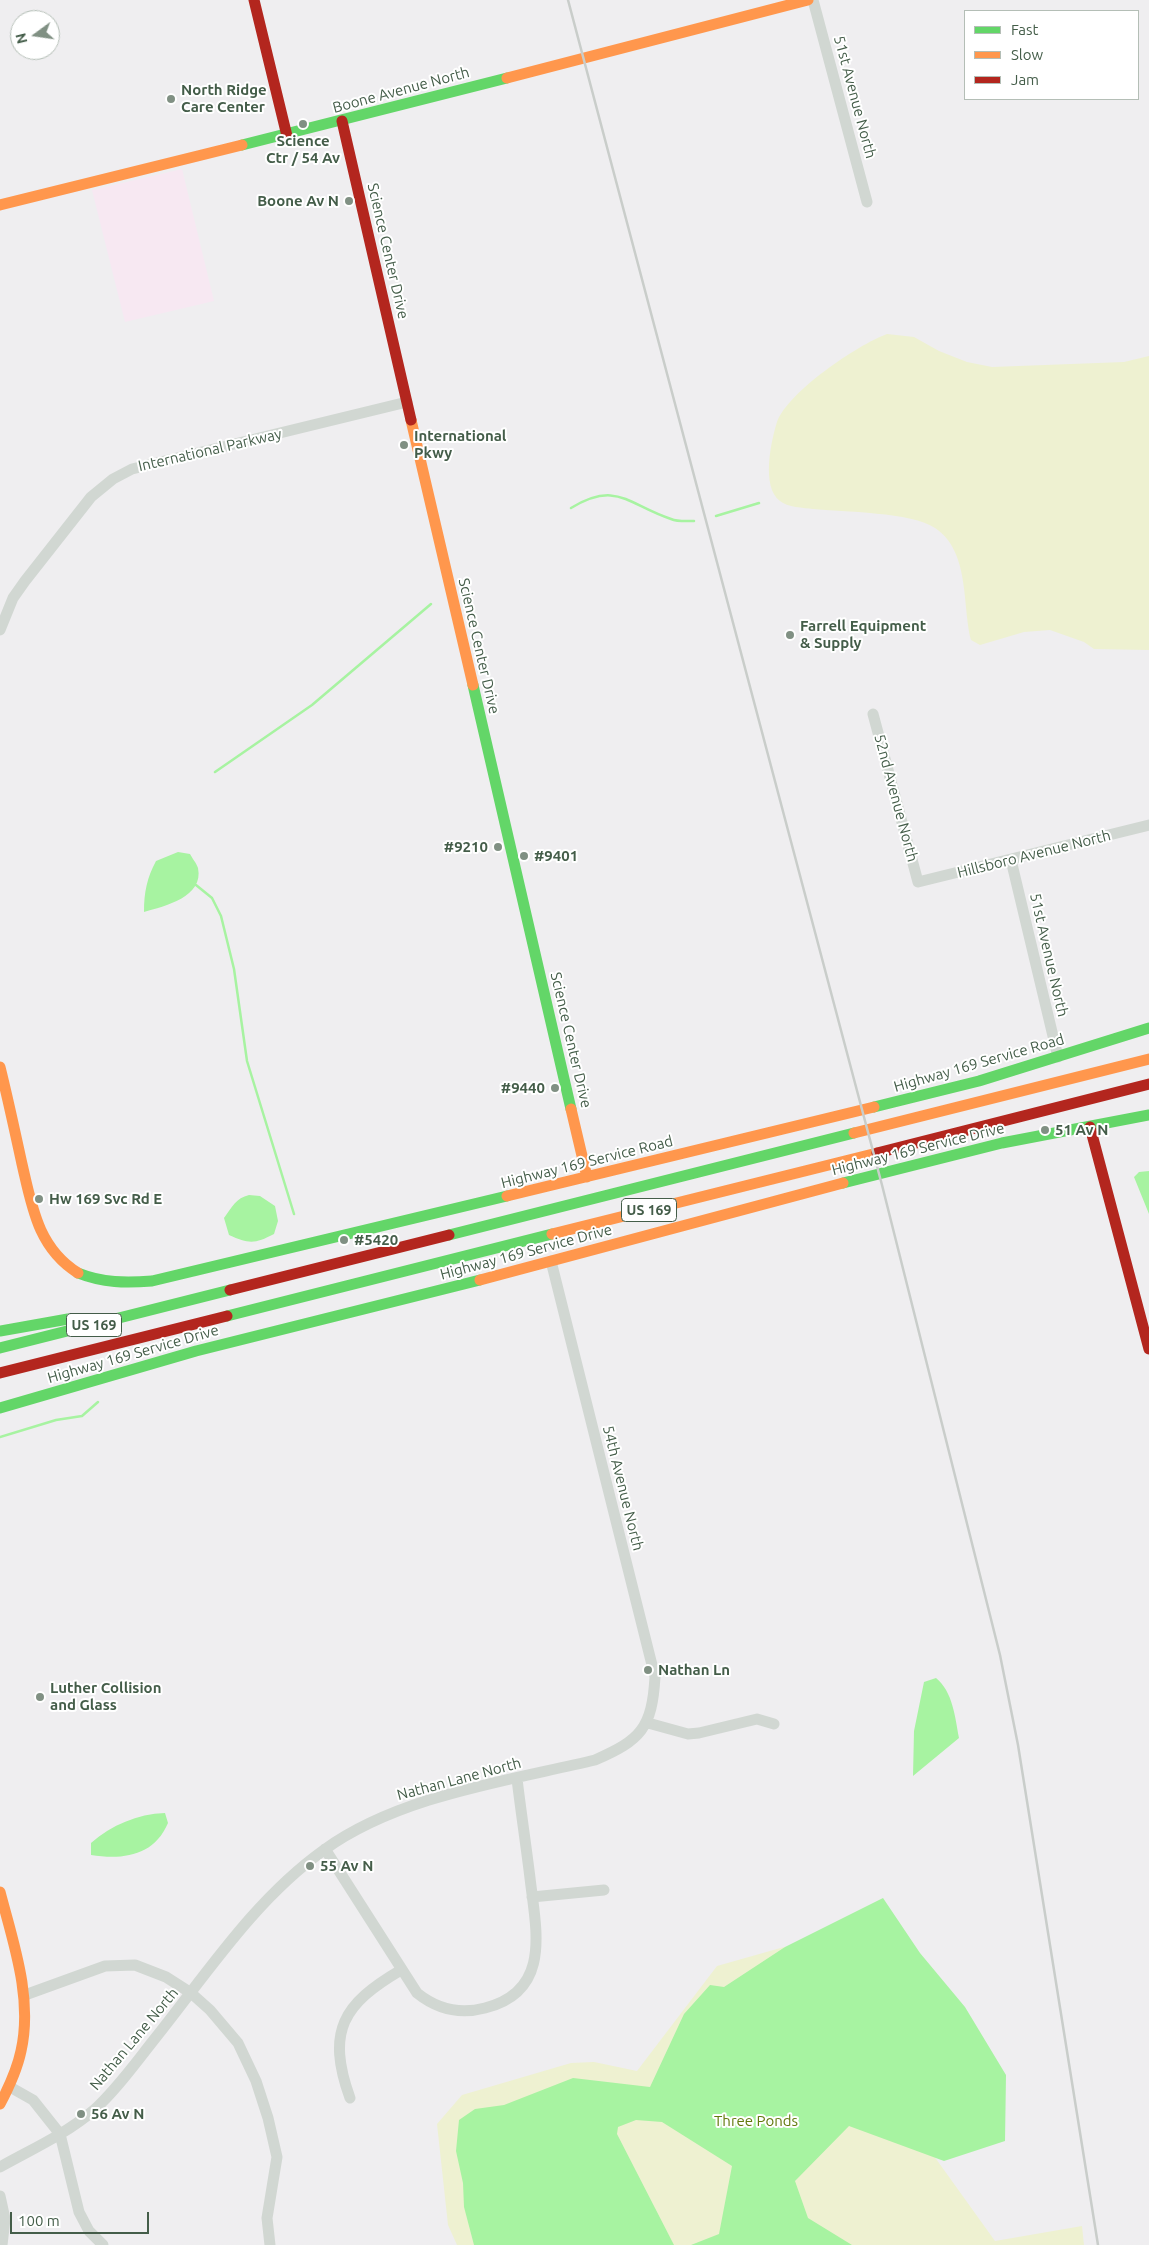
<!DOCTYPE html>
<style>
body{margin:0}
#map{position:relative;width:1149px;height:2245px;overflow:hidden;background:#efeef0;font-family:Ubuntu,sans-serif}
canvas{display:block}
.legend{position:absolute;left:964px;top:10px;width:175px;height:90px;box-sizing:border-box;background:#fff;border:1px solid #b4beb6;margin:0;padding:6px 9px;list-style:none;font-size:15px;color:#445d49}
.legend li{display:flex;align-items:center;gap:10px;height:25px}
.legend b{width:25px;border:1px solid #b4beb6}
.north{position:absolute;left:10px;top:10px;width:50px;height:50px;box-sizing:border-box;background:#fff;border:1px solid #b4beb6;border-radius:50%;rotate:256deg;font-size:14px;font-weight:700;line-height:20px;text-align:center;color:#445d49}
.north::after{content:'';display:block;margin:auto;width:18px;height:22px;background:#809083;clip-path:polygon(50% 0,100% 100%,50% 72%,0 100%)}
.scale{position:absolute;left:10px;top:2212px;width:139px;height:22px;box-sizing:border-box;border:2px solid #445d49;border-top:0;padding-left:6px;font-size:15px;line-height:18px;white-space:nowrap;color:#445d49;-webkit-text-stroke:4px #fff;paint-order:stroke}
</style>
<div id="map">
<canvas width="1149" height="2245"></canvas>
<ul class="legend">
<li><b style="height:6px;background:#63d668"></b>Fast</li>
<li><b style="height:6px;background:#ff974d"></b>Slow</li>
<li><b style="height:6px;background:#b3261e"></b>Jam</li>
</ul>
<div class="north">N</div>
<div class="scale">100 m</div>
</div>
<script>
const g = document.querySelector('canvas').getContext('2d');
g.lineJoin = 'round';
function fillPath(path, color) { g.fillStyle = color; g.fill(path, 'evenodd'); }
function strokePath(path, color, width, dash) { g.strokeStyle = color; g.lineWidth = width; g.lineCap = dash ? 'butt' : 'round'; g.setLineDash(dash || []); g.stroke(path); }
function drawText(font, color, halo, rows, align = 'center') {
  g.font = font + ' Ubuntu,sans-serif'; g.lineWidth = 4; g.setLineDash([]); g.textBaseline = 'middle'; g.strokeStyle = halo; g.fillStyle = color; for (const [text, x, y, turn = 0] of rows) {
    g.save(); g.translate(x, y); g.rotate((+turn || 0) * Math.PI / 180); g.textAlign = isNaN(turn) ? turn : align; if (halo) g.strokeText(text, 0, 0); g.fillText(text, 0, 0); g.restore();
  }
}
const commercial = new Path2D(`
 M182 169 214 301 125 322 92 190Z`);
const green = new Path2D(`
 M887 334 914 337 939 351 967 362 992 367 1124 362 1149 356V650L1094 649 1084 642 1050 630 1024 632 980 645 971 640C962 604 970 551 935 528 912 512 843 512 813 509 804 508 787 507 780 501 761 487 771 441 777 422 788 392 857 345 887 334Z
 M784 1947 995 2241 1082 2226 1084 2245H457L448 2225 437 2124 462 2095 571 2063 594 2062 637 2071 717 1966Z`);
const water = new Path2D(`
 M178 852 190 854C192 858 197 864 198 868 204 897 165 906 144 912 144 892 147 878 156 861Z
 M1149 1171V1214L1134 1177 1139 1172Z
 M249 1195 260 1196 275 1206 278 1221 274 1234C255 1244 249 1244 229 1235L224 1218C232 1207 236 1198 249 1195Z
 M936 1678C953 1692 955 1717 959 1738L913 1776 914 1731 924 1682Z
 M165 1813 168 1823C154 1856 123 1860 91 1855V1843C112 1825 137 1814 165 1813Z
 M883 1898 920 1953 965 2007 1006 2075 1005 2141 944 2161 849 2126 795 2181 808 2218 852 2245H691L719 2234 732 2166 662 2122 636 2120 618 2127 617 2134 674 2245H474L464 2207 463 2183 456 2151 459 2120 475 2109 504 2105 573 2078 650 2087 684 2014 710 1985 724 1987 785 1947Z`);
const stream = new Path2D(`
 M571 508C617 480 628 505 671 519 678 522 687 521 694 521
 M716 516 759 503
 M215 772 312 705 431 604
 M196 885 212 898 221 916 234 969 247 1061 294 1214
 M0 1437 56 1420 82 1416 98 1402`);
const street = new Path2D(`
 M813 0 867 202
 M0 630 13 598 25 581 91 497 113 479 132 469 407 402
 M873 714 918 882 1149 825
 M1011 860 1058 1057
 M648 1723 688 1734 699 1733 757 1719 774 1724
 M325 1849 417 1993C437 2009 459 2015 485 2008 552 1991 536 1930 530 1878 526 1845 521 1812 517 1779
 M532 1897 604 1890
 M25 1995 105 1966 135 1965 166 1977 191 1993 210 2010 238 2043 256 2081 268 2118 277 2157 267 2218 270 2245
 M10 2087 33 2100 60 2134 79 2212 89 2231 103 2245
 M350 2098C326 2031 343 2004 401 1970
 M0 2167C32 2149 66 2134 94 2110 116 2090 134 2065 153 2041 206 1975 254 1900 324 1850 398 1796 507 1781 595 1760 641 1740 652 1728 655 1677L551 1261
 M0 2196 5 2219 2 2245`);
const fast = new Path2D(`
 M242 145 507 78
 M473 685 571 1109
 M874 1107 979 1081 1149 1028
 M843 1183 1002 1143 1149 1115
 M449 1235 854 1133
 M78 1273C103 1283 126 1283 152 1281L507 1196
 M227 1316 552 1234
 M0 1331 68 1319
 M0 1348 230 1290
 M0 1408 196 1351 480 1280`);
const slow = new Path2D(`
 M507 78 808 0
 M0 205 242 145
 M411 420 473 685
 M0 1067C8 1099 15 1132 22 1164 32 1207 38 1248 78 1273
 M571 1109 587 1177
 M854 1133 1149 1059
 M507 1196 874 1107
 M552 1234 877 1153
 M480 1280 843 1183
 M0 1892C13 1942 33 1998 21 2051 17 2070 9 2087 0 2104`);
const jam = new Path2D(`
 M254 0 287 136
 M342 121 411 420
 M1090 1127 1149 1349
 M877 1153 1149 1084
 M230 1290 449 1235
 M0 1373 227 1316`);
const rail = new Path2D(`
 M568 0 882 1185 1000 1655 1018 1745 1098 2245`);
const markers = [
 [171,99,5,"#809083"],
 [303,124,5,"#809083"],
 [349,201,5,"#809083"],
 [404,445,5,"#809083"],
 [790,635,5,"#809083"],
 [498,847,5,"#809083"],
 [524,856,5,"#809083"],
 [555,1088,5,"#809083"],
 [1045,1130,5,"#809083"],
 [39,1199,5,"#809083"],
 [344,1240,5,"#809083"],
 [648,1670,5,"#809083"],
 [40,1697,5,"#809083"],
 [310,1866,5,"#809083"],
 [81,2114,5,"#809083"]
];
const shields = [
 [649,1210,55],
 [94,1325,55]
];
const shieldNames = [
 ["US 169",649,1210],
 ["US 169",94,1325]
];
const poiNames = [
 ["North Ridge",181,90],
 ["Care Center",181,107],
 ["Science",303,141,"center"],
 ["Ctr / 54 Av",303,158,"center"],
 ["Boone Av N",339,201,"right"],
 ["International",414,436],
 ["Pkwy",414,453],
 ["Farrell Equipment",800,626],
 ["& Supply",800,643],
 ["#9210",488,847,"right"],
 ["#9401",534,856],
 ["#9440",545,1088,"right"],
 ["51 Av N",1055,1130],
 ["Hw 169 Svc Rd E",49,1199],
 ["#5420",354,1240],
 ["Nathan Ln",658,1670],
 ["Luther Collision",50,1688],
 ["and Glass",50,1705],
 ["55 Av N",320,1866],
 ["56 Av N",91,2114]
];
const streetNames = [
 ["Boone Avenue North",401,90,-15],
 ["51st Avenue North",855,97,75],
 ["Science Center Drive",388,251,77],
 ["International Parkway",210,450,-13],
 ["Science Center Drive",479,646,77],
 ["52nd Avenue North",896,798,75],
 ["Hillsboro Avenue North",1034,854,-14],
 ["51st Avenue North",1049,955,77],
 ["Science Center Drive",571,1040,77],
 ["Highway 169 Service Road",979,1063,-16],
 ["Highway 169 Service Drive",918,1149,-14],
 ["Highway 169 Service Road",587,1162,-14],
 ["Highway 169 Service Drive",526,1252,-15],
 ["Highway 169 Service Drive",133,1354,-16],
 ["54th Avenue North",623,1488,76],
 ["Nathan Lane North",459,1779,-15],
 ["Nathan Lane North",134,2039,-50]
];
const parkNames = [
 ["Three Ponds",756,2121]
];
fillPath(commercial, '#f7e8f2');
fillPath(green, '#eef1d1');
fillPath(water, '#a7f3a1');
strokePath(stream, '#a7f3a1', 2.5);
strokePath(street, '#d1d7d2', 11);
strokePath(fast, '#63d668', 11);
strokePath(slow, '#ff974d', 11);
strokePath(jam, '#b3261e', 11);
strokePath(rail, '#c9cdca', 2.5);
for (const [x, y, r, color] of markers) { const dot = new Path2D(); dot.arc(x, y, r, 0, 2 * Math.PI); g.fillStyle = color; g.fill(dot); strokePath(dot, '#fff', 2); }
for (const [x, y, w] of shields) { const box = new Path2D(); box.roundRect(x - w / 2, y - 11.5, w, 23, 4); g.fillStyle = '#fff'; g.fill(box); strokePath(box, '#445d49', 1); }
drawText('bold 14px', '#445d49', null, shieldNames);
drawText('bold 15px', '#445d49', '#fff', poiNames, 'left');
drawText('15px', '#445d49', '#fff', streetNames);
drawText('15px', '#637a0d', '#fff', parkNames);
</script>
